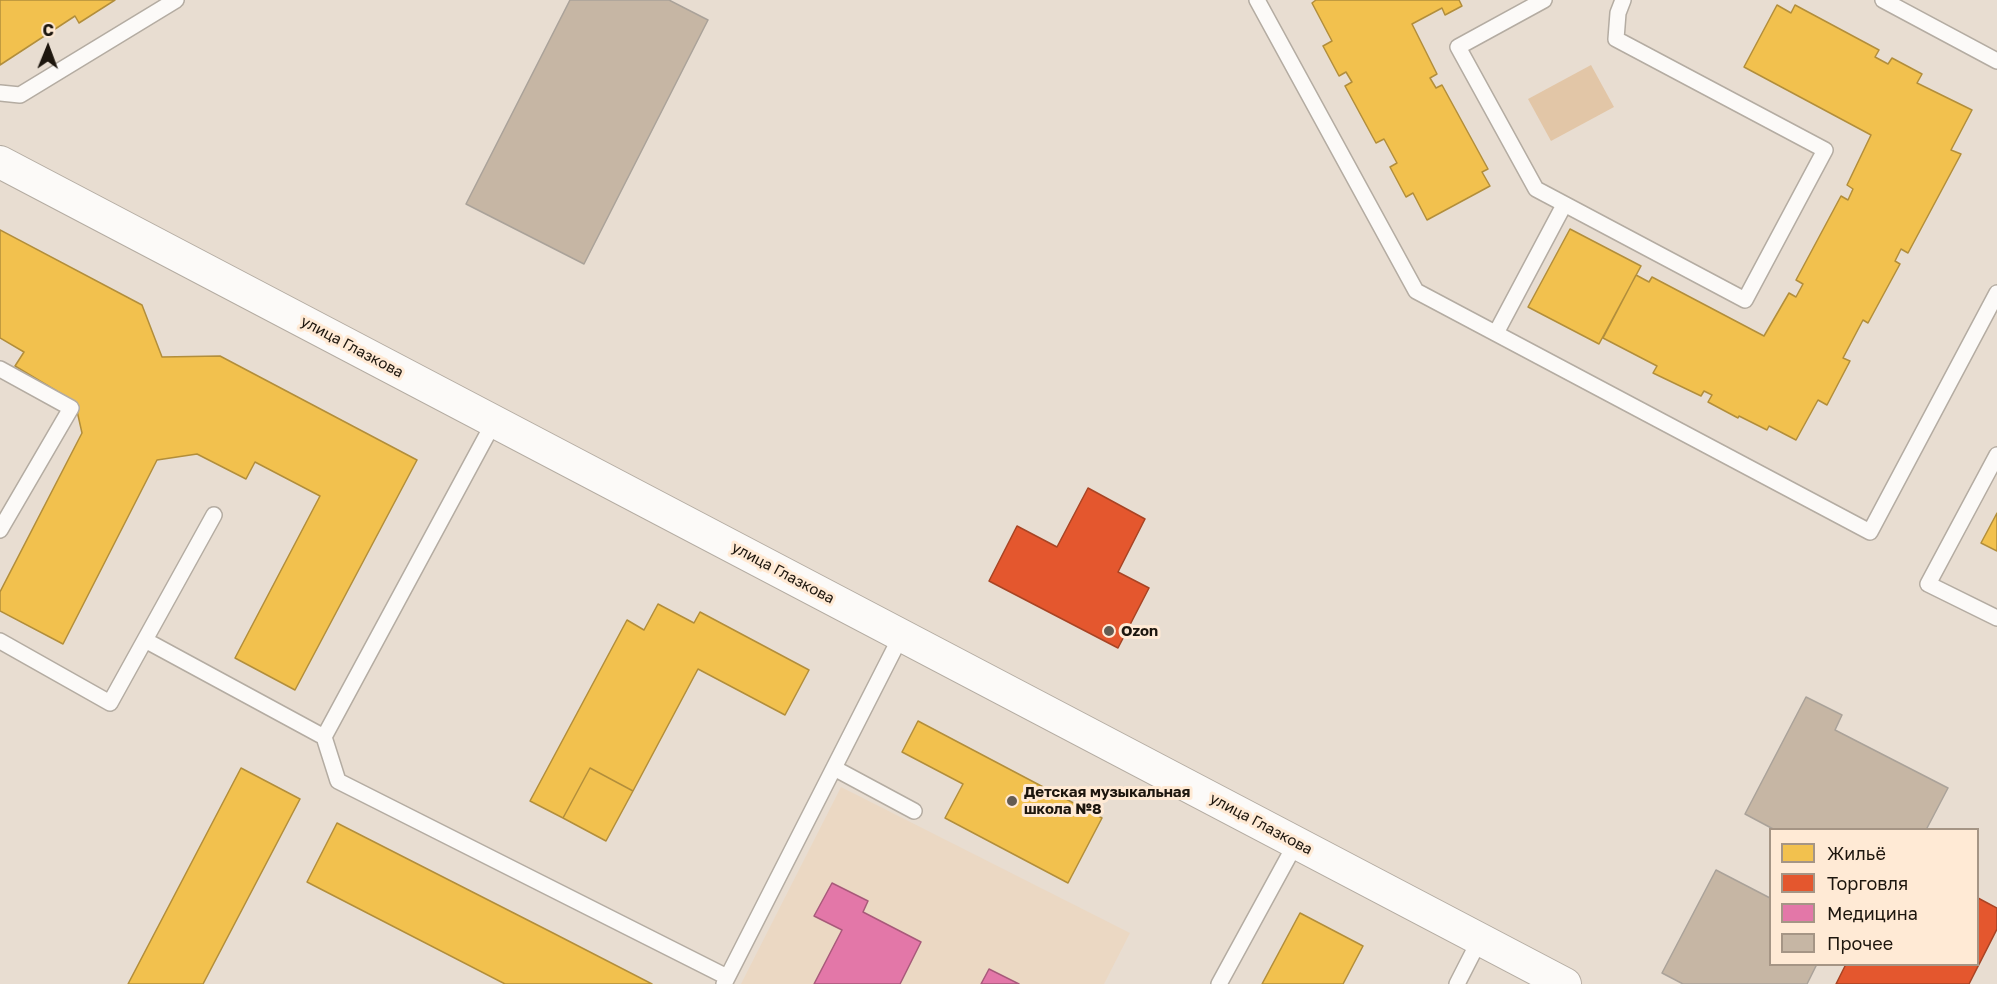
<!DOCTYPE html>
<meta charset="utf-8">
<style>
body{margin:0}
#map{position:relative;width:1997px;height:984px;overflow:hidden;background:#e8ddd1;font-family:"Golos Text",sans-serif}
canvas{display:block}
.legend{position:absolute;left:1769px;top:828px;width:210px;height:138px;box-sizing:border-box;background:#ffead5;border:2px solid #a59585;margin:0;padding:8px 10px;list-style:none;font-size:18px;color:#1d160e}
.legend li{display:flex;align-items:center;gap:12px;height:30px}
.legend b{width:30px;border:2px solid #a59585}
.north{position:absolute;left:18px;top:18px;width:60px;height:60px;-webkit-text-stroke:4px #ffead5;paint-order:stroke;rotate:1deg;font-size:16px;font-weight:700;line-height:24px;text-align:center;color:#1d160e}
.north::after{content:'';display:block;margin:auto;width:21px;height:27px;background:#1d160e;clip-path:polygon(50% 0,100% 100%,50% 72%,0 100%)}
</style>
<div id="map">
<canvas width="1997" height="984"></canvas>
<ul class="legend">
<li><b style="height:16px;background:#f2c14e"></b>Жильё</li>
<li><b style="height:16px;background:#e4572e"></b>Торговля</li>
<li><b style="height:16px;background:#e377a8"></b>Медицина</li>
<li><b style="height:16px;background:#c6b6a4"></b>Прочее</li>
</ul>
<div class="north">С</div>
</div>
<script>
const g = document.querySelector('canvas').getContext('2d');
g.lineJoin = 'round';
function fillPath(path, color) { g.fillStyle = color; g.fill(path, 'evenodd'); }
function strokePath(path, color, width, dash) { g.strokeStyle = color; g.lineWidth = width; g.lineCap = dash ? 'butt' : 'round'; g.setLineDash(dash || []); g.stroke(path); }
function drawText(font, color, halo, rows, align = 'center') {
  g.font = font + ' "Golos Text",sans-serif'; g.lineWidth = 6; g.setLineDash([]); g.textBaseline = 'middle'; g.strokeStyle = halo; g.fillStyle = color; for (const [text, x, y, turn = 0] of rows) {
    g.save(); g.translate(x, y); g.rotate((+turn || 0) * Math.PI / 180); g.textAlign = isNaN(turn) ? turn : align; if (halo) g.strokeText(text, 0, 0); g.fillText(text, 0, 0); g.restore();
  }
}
const built = new Path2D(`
 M841 787 1130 933 1104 984H741Z`);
const green = new Path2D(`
 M1591 65 1614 107 1551 141 1528 99Z`);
const homes = new Path2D(`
 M0 0H115L79 23 75 16 0 65Z
 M1316 0H1459L1462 6 1445 15 1442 8 1412 24 1437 74 1430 78 1436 88 1442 85 1488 169 1482 172 1490 186 1427 220 1413 193 1406 197 1390 167 1397 163 1384 139 1376 143 1345 86 1352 82 1346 72 1339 76 1323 46 1332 41 1312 3Z
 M1777 5 1791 13 1795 5 1879 50 1875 57 1888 64 1892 58 1922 74 1917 83 1972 110 1951 150 1961 154 1908 253 1901 249 1895 261 1900 264 1868 323 1863 320 1843 358 1850 361 1827 405 1818 400 1796 440 1769 426 1767 430 1739 416 1738 418 1708 402 1712 395 1704 391 1701 396 1653 373 1657 366 1603 338 1636 275 1649 282 1652 277 1764 336 1789 293 1796 297 1803 284 1796 280 1841 196 1848 200 1853 189 1847 185 1871 135 1744 67Z
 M1570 229 1641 266 1599 344 1528 307Z
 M0 230 142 305 162 357 220 356 417 460 295 690 235 658 320 496 255 462 246 479 197 454 157 460 63 644 0 611V592L82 433 75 402 15 366 24 352 0 338Z
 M1997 513V551L1981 543Z
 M658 604 694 623 700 612 809 670 785 715 698 669 633 791 590 768 563 818 530 801 627 620 644 630Z
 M918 721 1102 818 1068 883 945 818 963 784 902 752Z
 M241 768 300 799 203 984H128Z
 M590 768 633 791 606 841 563 818Z
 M337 823 553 933 652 984H505L307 882Z
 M1300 913 1363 946 1343 984H1262Z`);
const shops = new Path2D(`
 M1088 488 1145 519 1118 572 1149 588 1118 648 989 581 1017 526 1057 547Z
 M1978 898 1997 908V929L1969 984H1836L1846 964H1978Z`);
const health = new Path2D(`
 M832 883 868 901 863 912 921 942 900 984H814L842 930 814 916Z
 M989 969 1019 984H981Z`);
const building = new Path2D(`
 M570 0H669L708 20 584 264 466 204Z
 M1806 697 1842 715 1835 730 1948 788 1926 830H1775L1745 814Z
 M1716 870 1770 898V964H1817L1807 984H1683L1662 973Z`);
const lane = new Path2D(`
 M1257 0 1416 291 1870 532 1997 293
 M1544 0 1458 47 1536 189 1745 300 1825 150 1616 39 1618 13 1623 0
 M1883 0 1997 61
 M0 93 20 95 176 0
 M1496 333 1564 205
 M0 369 71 408 0 530
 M494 422 324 737 338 781 727 977
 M1997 455 1928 584 1997 618
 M145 640 324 737
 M0 641 110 703 214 515
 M834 768 914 811
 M724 984 901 636
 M1219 984 1296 843
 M1457 984 1480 939`);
const street = new Path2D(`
 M0 162 1565 984`);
const markers = [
 [1109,631,6,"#645c52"],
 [1012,801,6,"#645c52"]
];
const streetNames = [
 ["улица Глазкова",352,347,28],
 ["улица Глазкова",783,573,28],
 ["улица Глазкова",1261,824,28]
];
const poiNames = [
 ["Ozon",1121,631],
 ["Детская музыкальная",1024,792],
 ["школа №8",1024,809]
];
fillPath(built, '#ebd8c3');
fillPath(green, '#e2c6a7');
fillPath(homes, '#f2c14e');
strokePath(homes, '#b28e3b', 1.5);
fillPath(shops, '#e4572e');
strokePath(shops, '#a84424', 1.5);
fillPath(health, '#e377a8');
strokePath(health, '#a85a7a', 1.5);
fillPath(building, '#c6b6a4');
strokePath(building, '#aaa299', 1.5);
strokePath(lane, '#b4aca2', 18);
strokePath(street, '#b4aca2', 34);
strokePath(lane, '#fcfaf8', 15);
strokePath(street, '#fcfaf8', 32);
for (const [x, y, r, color] of markers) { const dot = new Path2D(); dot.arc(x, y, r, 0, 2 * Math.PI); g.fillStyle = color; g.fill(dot); strokePath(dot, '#ffead5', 2); }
drawText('15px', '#1d160e', '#ffead5', streetNames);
drawText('bold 15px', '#1d160e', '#ffead5', poiNames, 'left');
</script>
